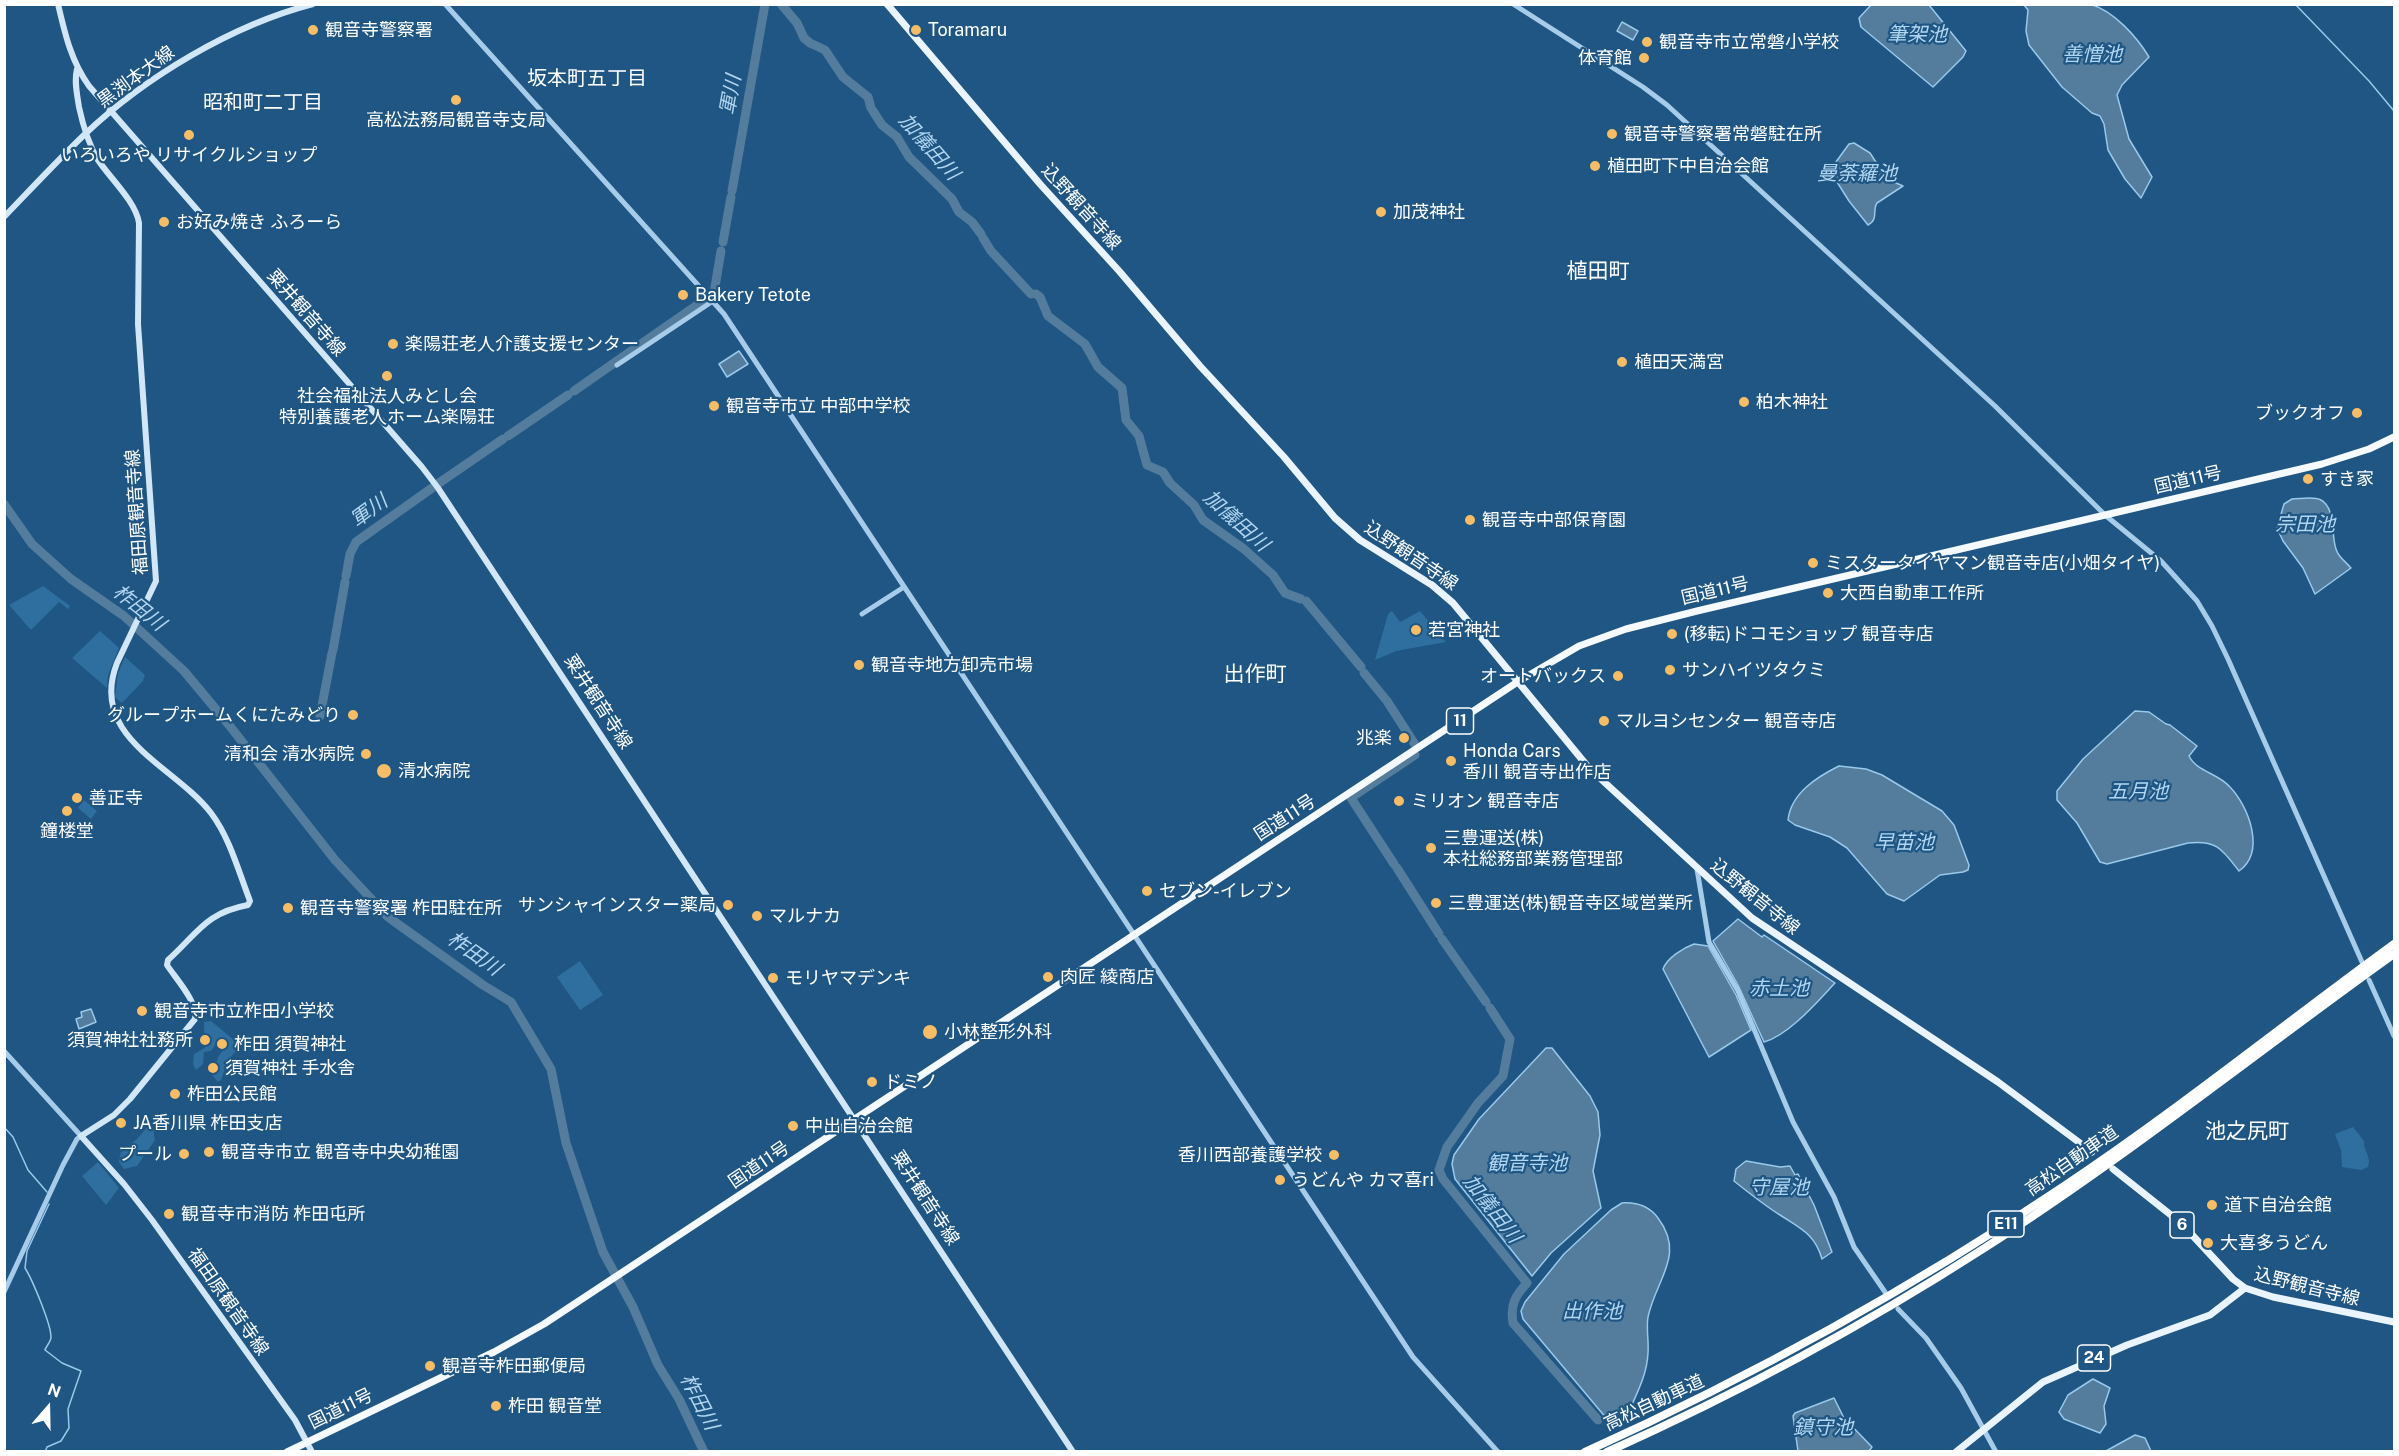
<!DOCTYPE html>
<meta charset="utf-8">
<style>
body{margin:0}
#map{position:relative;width:2399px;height:1456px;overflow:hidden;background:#1f5683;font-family:"Public Sans",sans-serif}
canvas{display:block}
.frame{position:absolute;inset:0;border:6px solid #fff;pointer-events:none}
.north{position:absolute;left:18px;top:1378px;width:60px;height:60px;-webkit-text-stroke:4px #1f5683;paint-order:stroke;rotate:20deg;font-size:16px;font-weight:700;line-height:24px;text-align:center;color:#fff}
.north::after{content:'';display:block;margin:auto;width:21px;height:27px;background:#fff;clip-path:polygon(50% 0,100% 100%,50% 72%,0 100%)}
</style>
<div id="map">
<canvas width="2399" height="1456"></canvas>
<div class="frame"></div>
<div class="north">N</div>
</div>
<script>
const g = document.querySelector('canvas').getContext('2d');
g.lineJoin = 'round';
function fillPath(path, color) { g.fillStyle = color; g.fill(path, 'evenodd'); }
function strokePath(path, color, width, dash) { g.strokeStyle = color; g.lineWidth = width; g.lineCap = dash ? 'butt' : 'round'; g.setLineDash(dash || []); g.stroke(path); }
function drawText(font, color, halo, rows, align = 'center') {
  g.font = font + ' "Public Sans","Noto Sans JP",sans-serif'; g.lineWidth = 4.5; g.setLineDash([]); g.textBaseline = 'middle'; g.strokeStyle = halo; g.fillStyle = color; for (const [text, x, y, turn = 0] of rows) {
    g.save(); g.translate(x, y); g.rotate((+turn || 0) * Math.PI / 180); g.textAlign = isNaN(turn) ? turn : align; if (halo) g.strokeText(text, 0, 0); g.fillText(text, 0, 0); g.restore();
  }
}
const green = new Path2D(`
 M43 586 70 606 68 609 59 602 31 630 9 605Z
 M1392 611 1400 622 1420 611 1446 642 1396 651 1375 660 1388 614Z
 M100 631 119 648 108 675 107 688 72 658Z
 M125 657 145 675 143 681 122 703 115 697 118 673Z
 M84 800 97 811 91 819 78 808Z
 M580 961 603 995 580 1010 557 977Z
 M211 1021 234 1040 236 1051C226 1060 226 1069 221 1080L218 1082 212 1075 218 1057 224 1049 223 1039 218 1041 211 1051 204 1052 203 1064 196 1070 193 1064 194 1054 205 1048 204 1022Z
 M152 1122 155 1140 137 1166 124 1169 119 1162 121 1151 136 1140Z
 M2353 1127 2364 1141C2363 1151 2372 1156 2368 1167L2361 1170 2342 1167 2341 1150 2335 1134Z
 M98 1162 119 1188 106 1205 82 1176Z`);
const water = new Path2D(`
 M1871 5H1929L1966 51 1963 57 1933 87 1861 27 1859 18Z
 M2024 5C2039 4 2077 1 2090 4 2114 11 2137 37 2149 57L2122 85 2117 95 2129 139 2152 177 2141 198 2125 179 2108 150 2104 124 2100 116 2092 113 2062 87 2029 45 2026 31 2028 10Z
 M1622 22 1638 31 1633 40 1617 31Z
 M1854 143 1870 153 1887 179 1903 186 1877 203C1872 210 1879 219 1868 225L1849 201 1832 174 1833 166 1849 144Z
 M739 351 748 364 727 377 719 364Z
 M2292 499C2300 499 2314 496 2321 500 2336 508 2331 536 2336 549 2338 557 2346 562 2351 568L2315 594 2303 568 2283 541 2277 528 2284 504Z
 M2135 711 2149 712 2166 724 2170 725 2197 746 2189 756C2197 772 2218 773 2230 787 2249 807 2266 852 2239 871 2222 849 2217 840 2188 843L2107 864 2100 862 2077 823 2057 800V791L2083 759Z
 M1839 766 1866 769 1882 775 1942 811 1954 825 1969 865 1968 870 1963 872 1940 875 1904 901 1887 894 1847 848 1830 837 1795 825 1788 820C1791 793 1817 777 1839 766Z
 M1738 919 1762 937 1764 935 1835 983C1817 1002 1789 1035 1764 1042L1738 985 1713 941Z
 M1694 944 1708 946 1736 995 1751 1030 1709 1057 1663 969C1667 958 1683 948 1694 944Z
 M91 1009 96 1022 79 1029 76 1019 82 1017 81 1012Z
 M1546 1048H1552L1590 1096 1598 1112 1600 1135 1593 1171 1601 1208 1551 1253 1532 1276 1455 1179 1452 1164 1454 1155 1479 1119Z
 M1746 1161 1780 1167 1790 1166 1795 1175 1798 1174 1814 1205 1832 1252 1822 1259C1815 1234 1800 1228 1780 1215 1764 1205 1749 1193 1734 1181L1736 1169Z
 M1622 1203C1637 1202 1649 1206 1658 1218 1686 1255 1656 1279 1648 1317 1646 1329 1649 1341 1648 1353 1647 1374 1638 1391 1630 1409L1607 1419 1523 1319 1521 1311 1525 1302 1564 1254 1611 1210Z
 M2093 1379 2110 1388 2104 1406 2106 1424 2100 1433 2064 1419 2059 1412 2068 1395Z
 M1834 1398 1844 1418 1872 1447 1869 1451H1798L1793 1416 1795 1413Z
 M2135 1435 2145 1438 2151 1451H2106Z`);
const stream = new Path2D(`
 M2295 4 2369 81 2394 111
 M4 1127 13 1137 28 1170 47 1192
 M45 1452 47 1447 61 1441 69 1428 68 1409 81 1371 62 1363 45 1350C46 1346 51 1342 51 1337 51 1324 32 1279 25 1268L27 1251 49 1204`);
const river = new Path2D(`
 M781 4 797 23 804 38 810 43 825 50 843 77 868 97 871 108
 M873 111 882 125 897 137 909 157 952 199 959 212 972 222 981 234
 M732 191 765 4
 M983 238 991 251 1031 294
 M723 242 731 197
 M714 293 721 251
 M1036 294 1040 297 1048 316 1085 344 1098 367 1122 388 1126 420 1139 436 1147 465 1163 472 1170 483 1194 505 1203 520 1244 549 1273 575 1285 593 1301 599
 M641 344 706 299
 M574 391 637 347
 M508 436 568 395
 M439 483 503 439
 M4 504 32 544 71 579 124 616 184 671 229 725 335 860 388 917 483 985 511 1002 551 1069 566 1143 603 1252 633 1307 658 1365 679 1399 704 1452
 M346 576 350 554 356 542 432 488
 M1306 601 1361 667
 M333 650 345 582
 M1364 673 1387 701 1414 743
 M320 716 332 653
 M1355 795 1415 755
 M1351 798 1394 864
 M1397 868 1439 934
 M1442 939 1486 1002
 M1490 1008 1510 1039 1503 1076 1478 1103 1447 1147 1439 1170 1443 1179 1527 1283C1515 1296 1510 1305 1513 1323L1598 1420`);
const tertiary = new Path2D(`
 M445 4 724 314 1413 1357 1498 1452
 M1513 4 1643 87 1667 105 1995 406 2105 515 2161 561 2197 601 2212 626 2228 659 2362 962
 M617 365 713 301
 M862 614 904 587
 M1697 869 1709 942 1738 991 1793 1122 1834 1197 1854 1247 1885 1292
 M2369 980 2394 1036
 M4 1051 81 1136 77 1139 63 1165 4 1292
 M1898 1309 1926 1338 1961 1388 1996 1452`);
const secondary = new Path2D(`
 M58 4C65 34 71 61 89 86L422 467 438 488 1073 1452
 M77 69C74 81 77 94 79 107 83 126 88 143 98 160 110 178 136 202 139 223L138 324 156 581 117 663C88 738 174 765 211 813 230 838 239 873 250 901L248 905C205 913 198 933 168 960L167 965C176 979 198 1002 195 1019L130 1099 114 1115 81 1136 124 1184 152 1220 295 1420 312 1452
 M4 217C31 189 57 161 84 135 145 77 232 25 313 4`);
const primary = new Path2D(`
 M887 4 1040 184 1120 272 1200 366 1284 457 1335 518 1360 540 1432 585 1453 603 1589 768 1752 918 1998 1082 2092 1152
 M2113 1169 2181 1223 2233 1279 2245 1288 2273 1297 2394 1322
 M1956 1452 2043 1382 2127 1345 2210 1315 2245 1288`);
const trunk = new Path2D(`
 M287 1452 494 1352 544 1324 1519 681 1579 646 1626 629 1697 611 2322 464 2369 449 2394 437`);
const motorway = new Path2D(`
 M1585 1452C1753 1376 1912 1288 2064 1186 2178 1110 2284 1024 2394 944
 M1607 1452C1737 1394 1863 1326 1983 1249 2125 1158 2257 1052 2394 954`);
const markers = [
 [313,30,6,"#f7bc66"],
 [916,30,6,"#f7bc66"],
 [1647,42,6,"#f7bc66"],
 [1644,58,6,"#f7bc66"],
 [456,100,6,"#f7bc66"],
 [1612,134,6,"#f7bc66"],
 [189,135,6,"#f7bc66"],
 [1595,166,6,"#f7bc66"],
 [1381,212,6,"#f7bc66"],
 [164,222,6,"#f7bc66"],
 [683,295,6,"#f7bc66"],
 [393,344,6,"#f7bc66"],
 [1622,362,6,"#f7bc66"],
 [387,376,6,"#f7bc66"],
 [1744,402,6,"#f7bc66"],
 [714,406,6,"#f7bc66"],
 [2357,413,6,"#f7bc66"],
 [2308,479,6,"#f7bc66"],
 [1470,520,6,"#f7bc66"],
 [1813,563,6,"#f7bc66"],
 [1828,593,6,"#f7bc66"],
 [1416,630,6,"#f7bc66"],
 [1672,634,6,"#f7bc66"],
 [859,665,6,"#f7bc66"],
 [1670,670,6,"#f7bc66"],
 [1618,676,6,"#f7bc66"],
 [353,715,6,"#f7bc66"],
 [1604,721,6,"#f7bc66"],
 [1404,738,6,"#f7bc66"],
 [366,754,6,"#f7bc66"],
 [1451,761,6,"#f7bc66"],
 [384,771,8,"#f7bc66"],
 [77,798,6,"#f7bc66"],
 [1399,801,6,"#f7bc66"],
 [67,811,6,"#f7bc66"],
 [1431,848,6,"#f7bc66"],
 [1147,891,6,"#f7bc66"],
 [1436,903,6,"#f7bc66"],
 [728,905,6,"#f7bc66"],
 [288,908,6,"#f7bc66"],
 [757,916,6,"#f7bc66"],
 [1048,977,6,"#f7bc66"],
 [773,978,6,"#f7bc66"],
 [142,1011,6,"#f7bc66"],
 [930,1032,8,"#f7bc66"],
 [205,1040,6,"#f7bc66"],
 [222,1044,6,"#f7bc66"],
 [213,1068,6,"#f7bc66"],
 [872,1082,6,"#f7bc66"],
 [175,1094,6,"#f7bc66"],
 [121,1123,6,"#f7bc66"],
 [793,1126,6,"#f7bc66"],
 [209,1152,6,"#f7bc66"],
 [184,1154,6,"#f7bc66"],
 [1334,1155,6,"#f7bc66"],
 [1280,1180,6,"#f7bc66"],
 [2212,1205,6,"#f7bc66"],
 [169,1214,6,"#f7bc66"],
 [2208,1243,6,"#f7bc66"],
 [430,1366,6,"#f7bc66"],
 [496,1406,6,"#f7bc66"]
];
const shields = [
 [1460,721,27],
 [2006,1224,36],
 [2182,1225,24],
 [2094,1358,33]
];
const shieldNames = [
 ["11",1460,721],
 ["E11",2006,1224],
 ["6",2182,1225],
 ["24",2094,1358]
];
const poiNames = [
 ["観音寺警察署",325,30],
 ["Toramaru",928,30],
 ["観音寺市立常磐小学校",1659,42],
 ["体育館",1632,58,"right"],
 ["高松法務局観音寺支局",456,120,"center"],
 ["観音寺警察署常磐駐在所",1624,134],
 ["いろいろや リサイクルショップ",189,155,"center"],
 ["植田町下中自治会館",1607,166],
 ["加茂神社",1393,212],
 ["お好み焼き ふろーら",176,222],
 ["Bakery Tetote",695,295],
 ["楽陽荘老人介護支援センター",405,344],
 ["植田天満宮",1634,362],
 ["社会福祉法人みとし会",387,396,"center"],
 ["特別養護老人ホーム楽陽荘",387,417,"center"],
 ["柏木神社",1756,402],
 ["観音寺市立 中部中学校",726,406],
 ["ブックオフ",2345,413,"right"],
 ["すき家",2320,479],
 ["観音寺中部保育園",1482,520],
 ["ミスタータイヤマン観音寺店(小畑タイヤ)",1825,563],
 ["大西自動車工作所",1840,593],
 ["若宮神社",1428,630],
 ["(移転)ドコモショップ 観音寺店",1684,634],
 ["観音寺地方卸売市場",871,665],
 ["サンハイツタクミ",1682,670],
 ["オートバックス",1606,676,"right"],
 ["グループホームくにたみどり",341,715,"right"],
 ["マルヨシセンター 観音寺店",1616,721],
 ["兆楽",1392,738,"right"],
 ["Honda Cars",1463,751],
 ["香川 観音寺出作店",1463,772],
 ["清和会 清水病院",354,754,"right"],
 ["清水病院",398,771],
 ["善正寺",89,798],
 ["ミリオン 観音寺店",1411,801],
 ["鐘楼堂",67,831,"center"],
 ["三豊運送(株)",1443,838],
 ["本社総務部業務管理部",1443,859],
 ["セブン-イレブン",1159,891],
 ["三豊運送(株)観音寺区域営業所",1448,903],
 ["サンシャインスター薬局",716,905,"right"],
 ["観音寺警察署 柞田駐在所",300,908],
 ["マルナカ",769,916],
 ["肉匠 綾商店",1060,977],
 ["モリヤマデンキ",785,978],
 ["観音寺市立柞田小学校",154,1011],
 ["小林整形外科",944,1032],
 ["須賀神社社務所",193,1040,"right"],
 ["柞田 須賀神社",234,1044],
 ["須賀神社 手水舎",225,1068],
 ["ドミノ",884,1082],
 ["柞田公民館",187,1094],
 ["JA香川県 柞田支店",133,1123],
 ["中出自治会館",805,1126],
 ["観音寺市立 観音寺中央幼稚園",221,1152],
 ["プール",172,1154,"right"],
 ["香川西部養護学校",1322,1155,"right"],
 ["うどんや カマ喜ri",1292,1180],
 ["道下自治会館",2224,1205],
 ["観音寺市消防 柞田屯所",181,1214],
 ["大喜多うどん",2220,1243],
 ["観音寺柞田郵便局",442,1366],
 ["柞田 観音堂",508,1406]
];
const streetNames = [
 ["黒渕本大線",136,77,-36],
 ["込野観音寺線",1081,207,48],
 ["粟井観音寺線",306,313,49],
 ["国道11号",2188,480,-13],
 ["福田原観音寺線",137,512,-94],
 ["込野観音寺線",1411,556,34],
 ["国道11号",1715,591,-13],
 ["粟井観音寺線",598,702,57],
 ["国道11号",1285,818,-33],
 ["込野観音寺線",1755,897,39],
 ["高松自動車道",2072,1161,-35],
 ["国道11号",759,1165,-34],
 ["粟井観音寺線",925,1198,57],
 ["込野観音寺線",2307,1287,14],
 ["福田原観音寺線",228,1302,55],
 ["高松自動車道",1654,1403,-25],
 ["国道11号",341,1409,-26]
];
const waterNames = [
 ["筆架池",1917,35],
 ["善憎池",2092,55],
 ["軍川",731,95,-80],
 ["加儀田川",929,147,49],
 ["曼荼羅池",1857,174],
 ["軍川",369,511,-36],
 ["加儀田川",1236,521,42],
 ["宗田池",2305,525],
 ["柞田川",139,608,39],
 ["五月池",2138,792],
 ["早苗池",1904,843],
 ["柞田川",474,954,35],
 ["赤土池",1779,989],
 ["観音寺池",1527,1164],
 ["守屋池",1779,1188],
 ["加儀田川",1492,1209,52],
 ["出作池",1592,1312],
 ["柞田川",699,1402,63],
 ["鎮守池",1823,1428]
];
const neighbourhoodNames = [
 ["坂本町五丁目",587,79],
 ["昭和町二丁目",263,103]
];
const quarterNames = [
 ["植田町",1598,272],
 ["出作町",1255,675],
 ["池之尻町",2247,1132]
];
fillPath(green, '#2f6f9f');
fillPath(water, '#547c9c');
strokePath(water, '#99c9eb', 1.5);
strokePath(stream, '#99c9eb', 1.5);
strokePath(river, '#547c9c', 9);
strokePath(tertiary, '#a6cce9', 5);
strokePath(secondary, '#d1e6f7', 6);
strokePath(primary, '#e9f4fe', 7);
strokePath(trunk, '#f4fafe', 7);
strokePath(motorway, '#fff', 8);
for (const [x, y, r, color] of markers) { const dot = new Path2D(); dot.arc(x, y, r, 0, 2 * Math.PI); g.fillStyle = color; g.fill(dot); strokePath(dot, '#1f5683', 2); }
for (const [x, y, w] of shields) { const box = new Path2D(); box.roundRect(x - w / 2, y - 13, w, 26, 4.5); g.fillStyle = '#1f5683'; g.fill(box); strokePath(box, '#fff', 1.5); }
drawText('bold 16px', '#fff', null, shieldNames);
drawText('18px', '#fff', '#1f5683', poiNames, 'left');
drawText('18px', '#fff', '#1f5683', streetNames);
drawText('italic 20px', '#b1d6f1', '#1f5683', waterNames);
drawText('20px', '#fff', '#1f5683', neighbourhoodNames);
drawText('21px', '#fff', '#1f5683', quarterNames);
</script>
